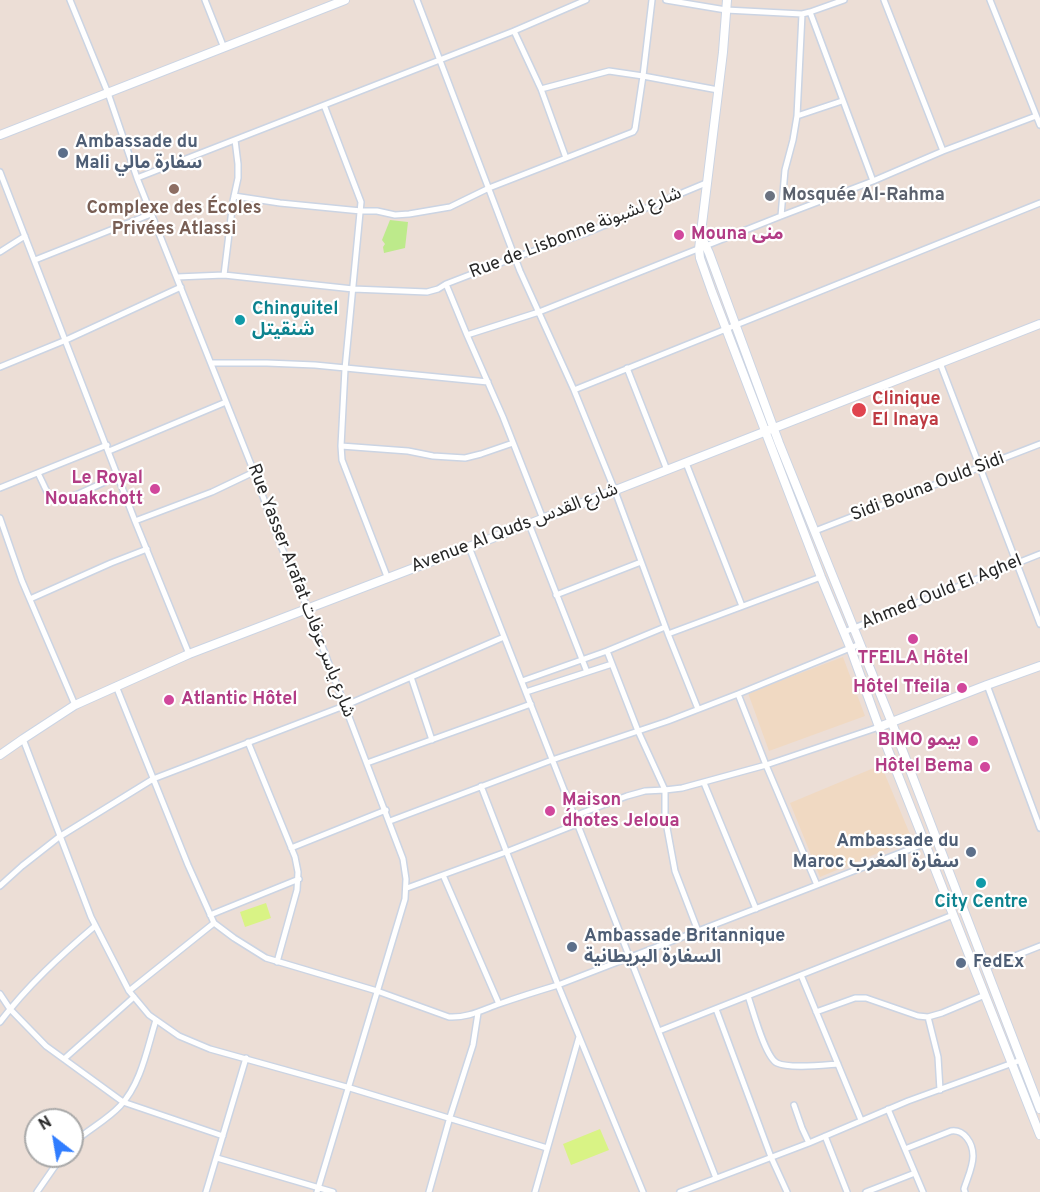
<!DOCTYPE html>
<meta charset="utf-8">
<style>
body{margin:0}
#map{position:relative;width:1040px;height:1192px;overflow:hidden;background:#ecded6;font-family:Overpass,sans-serif}
canvas{display:block}
.north{position:absolute;left:24px;top:1108px;width:60px;height:60px;box-sizing:border-box;background:#fff;border:2px solid #a9a9a9;border-radius:50%;rotate:329deg;font-size:16px;font-weight:700;line-height:24px;text-align:center;color:#272727}
.north::after{content:'';display:block;margin:auto;width:21px;height:27px;background:#307dff;clip-path:polygon(50% 0,100% 100%,50% 72%,0 100%)}
</style>
<div id="map">
<canvas width="1040" height="1192"></canvas>
<div class="north">N</div>
</div>
<script>
const g = document.querySelector('canvas').getContext('2d');
g.lineJoin = 'round';
function fillPath(path, color) { g.fillStyle = color; g.fill(path, 'evenodd'); }
function strokePath(path, color, width, dash) { g.strokeStyle = color; g.lineWidth = width; g.lineCap = dash ? 'butt' : 'round'; g.setLineDash(dash || []); g.stroke(path); }
function drawText(font, color, halo, rows, align = 'center') {
  g.font = font + ' Overpass,"Noto Sans Arabic",sans-serif'; g.lineWidth = 4.5; g.setLineDash([]); g.textBaseline = 'middle'; g.strokeStyle = halo; g.fillStyle = color; for (const [text, x, y, turn = 0] of rows) {
    g.save(); g.translate(x, y); g.rotate((+turn || 0) * Math.PI / 180); g.textAlign = isNaN(turn) ? turn : align; if (halo) g.strokeText(text, 0, 0); g.fillText(text, 0, 0); g.restore();
  }
}
const education = new Path2D(`
 M843 657 865 716 769 751 748 693Z
 M881 765 912 839 820 877 790 803Z`);
const green = new Path2D(`
 M390 220 408 222 405 248 384 253 383 247 385 244 382 240Z`);
const pitch = new Path2D(`
 M266 903 271 918 245 927 240 912Z
 M600 1129 609 1150 571 1165 563 1144Z`);
const street = new Path2D(`
 M70 0 108 93 137 178 254 472 281 546 308 609 403 859 406 879 405 899 317 1192
 M205 0 224 48
 M417 0 520 271 574 390 615 491 668 634 698 709
 M666 0 726 10 802 14 810 12 844 0
 M884 0 943 151
 M990 0 1040 125
 M810 12 873 181
 M514 31 541 89 566 158
 M541 89 609 71 643 76 652 0
 M324 105 361 202 345 369 341 446 342 460 388 579
 M797 116 842 101
 M0 172 135 521 189 654
 M137 178 514 31 586 0
 M234 196 280 203 361 211H377L395 215 409 214 450 207 489 188 633 132 635 129 643 76 718 90
 M781 216 785 170 793 140 797 116 802 14
 M0 252 25 236
 M35 260 151 214
 M224 275 233 201 238 178V164L235 140
 M177 277 224 275 353 289 427 292 438 289 446 284 516 257 586 233 706 183
 M446 284 467 335 503 417 543 519
 M467 335 539 312 781 216 873 181 943 151 1036 116
 M211 363H267L315 365 488 382
 M940 363 1040 624
 M0 367 66 340 181 287
 M627 368 667 470
 M574 390 1040 203
 M341 446 408 451 433 456 465 458 481 454 513 443
 M109 451 226 402
 M686 463 742 606
 M38 473 50 498 58 501 65 500 118 476
 M0 488 107 445
 M0 518 22 581 75 705
 M135 521 212 492 254 472
 M529 524 587 672
 M815 531 1040 444
 M469 547 716 1178
 M556 595 641 562
 M30 599 111 563 147 549
 M844 632 1040 554
 M668 634 821 577
 M607 651 638 731 665 790V817L675 871 698 931
 M411 677 432 740
 M522 681 607 651 665 627
 M987 685 1040 828
 M116 686 188 865 214 923 234 938 266 958 377 991 449 1017C468 1018 482 1010 499 1004 519 997 538 991 558 985L926 843
 M526 692 612 664
 M738 694 766 765 817 885
 M23 739 91 917 129 991 149 1015 179 1036 210 1049 350 1088 547 1148
 M248 742 295 857 298 872 297 890 277 962
 M367 763 531 704
 M704 783 756 909
 M481 786 558 985 643 1192
 M574 816 627 796 645 791 665 790 682 788 766 765 879 727
 M390 821 552 760 668 721 738 694 860 644
 M291 848 386 810
 M443 875 499 1004
 M0 886 22 866 59 837 153 779 344 706 504 637
 M407 888 506 852 577 824
 M210 915 299 879
 M987 967 1040 946
 M801 975 861 1120
 M129 991 214 923
 M0 994 10 1009 46 1046 123 1102 223 1136
 M748 996C753 1010 765 1057 777 1063 789 1069 824 1065 838 1064
 M716 1009 771 1157 787 1192
 M816 1012 855 998H866L918 1016 928 1017 942 1013 985 995
 M928 1017 938 1057 940 1090
 M0 1022C27 986 61 955 95 926
 M659 1031 953 915
 M64 1059 134 997
 M794 1105 802 1128 809 1143
 M888 1109 923 1192
 M825 1136 847 1192
 M72 1144C87 1130 106 1121 120 1106 141 1084 147 1049 156 1020
 M905 1149 951 1131C964 1129 973 1143 973 1156 973 1167 967 1179 964 1189L965 1192
 M217 1158 333 1192
 M37 1192 62 1156
 M206 1192 246 1058
 M429 1192 450 1117 473 1045 478 1013
 M535 1192 579 1037
 M680 1192 809 1143 908 1101 1021 1060
 M866 1192 915 1173`);
const secondary = new Path2D(`
 M727 0 723 52 699 249 700 258 712 292 821 577 850 647 879 727 1040 1135
 M0 135 345 0
 M701 236 709 253 779 443 892 723 1040 1109
 M879 727 987 685 1040 666
 M0 755 23 739 75 705 189 654 529 524 1040 324`);
const markers = [
 [63,153,6,"#5c6f8a"],
 [174,189,6,"#8d6e63"],
 [770,196,6,"#6b7280"],
 [679,235,6,"#d1479c"],
 [240,320,6,"#0f9aa8"],
 [859,410,8,"#e0444e"],
 [155,489,6,"#d1479c"],
 [913,639,6,"#d1479c"],
 [962,688,6,"#d1479c"],
 [169,700,6,"#d1479c"],
 [973,741,6,"#d1479c"],
 [985,767,6,"#d1479c"],
 [550,811,6,"#d1479c"],
 [971,852,6,"#5c6f8a"],
 [981,883,6,"#0f9aa8"],
 [572,947,6,"#5c6f8a"],
 [961,963,6,"#5c6f8a"]
];
const serviceNames = [
 ["Ambassade du",75,143],
 ["Mali سفارة مالي",75,164],
 ["Ambassade du",959,842,"right"],
 ["Maroc سفارة المغرب",959,863,"right"],
 ["Ambassade Britannique",584,937],
 ["السفارة البريطانية",584,958],
 ["FedEx",973,963]
];
const worshipNames = [
 ["Mosquée Al-Rahma",782,196]
];
const educationNames = [
 ["Complexe des Écoles",174,209],
 ["Privées Atlassi",174,230]
];
const streetNames = [
 ["Rue de Lisbonne شارع لشبونة",576,234,-21],
 ["Sidi Bouna Ould Sidi",928,488,-21],
 ["Avenue Al Quds شارع القدس",515,529,-21],
 ["Rue Yasser Arafat شارع ياسر عرفات",300,591,69],
 ["Ahmed Ould El Aghel",942,593,-22]
];
const hotelNames = [
 ["Mouna منى",691,235,"left"],
 ["Le Royal",143,479],
 ["Nouakchott",143,500],
 ["TFEILA Hôtel",913,659,"center"],
 ["Hôtel Tfeila",950,688],
 ["Atlantic Hôtel",181,700,"left"],
 ["BIMO بيمو",961,741],
 ["Hôtel Bema",973,767],
 ["Maison",562,801,"left"],
 ["d´hotes Jeloua",562,822,"left"]
];
const cultureNames = [
 ["Chinguitel",252,310],
 ["شنقيتل",252,331],
 ["City Centre",981,903,"center"]
];
const healthNames = [
 ["Clinique",872,400],
 ["El Inaya",872,421]
];
fillPath(education, '#f0d9c2');
fillPath(green, '#bdea8b');
fillPath(pitch, '#d9f385');
strokePath(street, '#cbd4e3', 8);
strokePath(secondary, '#cbd4e3', 10);
strokePath(street, '#fff', 5);
strokePath(secondary, '#fff', 8);
for (const [x, y, r, color] of markers) { const dot = new Path2D(); dot.arc(x, y, r, 0, 2 * Math.PI); g.fillStyle = color; g.fill(dot); strokePath(dot, '#fff', 2); }
drawText('bold 18px', '#4e5e75', '#fff', serviceNames, 'left');
drawText('bold 18px', '#5b616d', '#fff', worshipNames, 'left');
drawText('bold 18px', '#785e54', '#fff', educationNames);
drawText('18px', '#272727', '#fff', streetNames);
drawText('bold 18px', '#b23c85', '#fff', hotelNames, 'right');
drawText('bold 18px', '#0d838f', '#fff', cultureNames, 'left');
drawText('bold 18px', '#be3a42', '#fff', healthNames, 'left');
</script>
